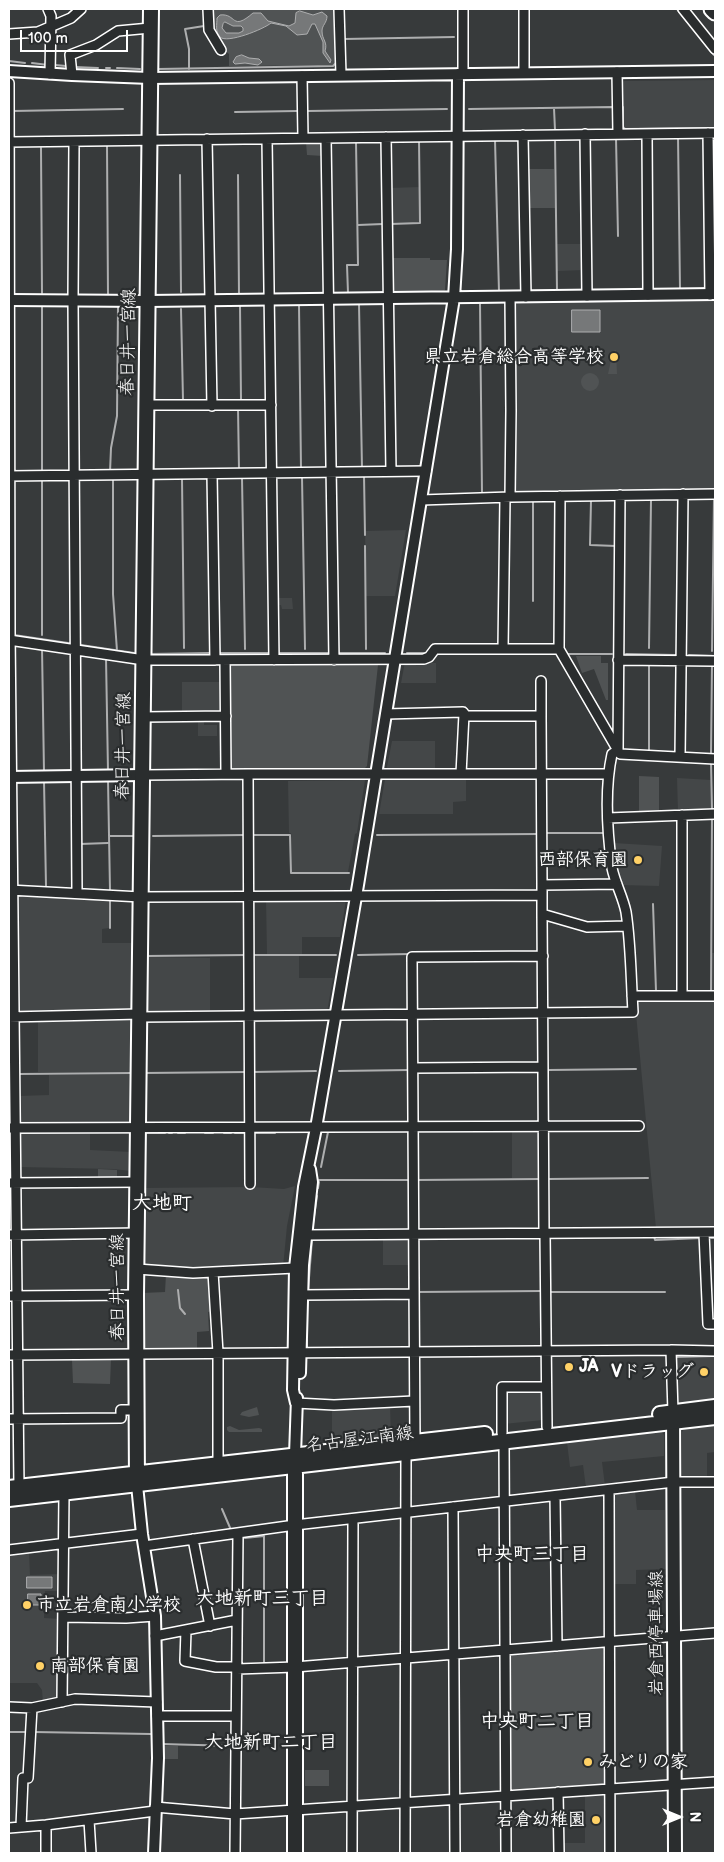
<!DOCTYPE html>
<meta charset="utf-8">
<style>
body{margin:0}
#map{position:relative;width:724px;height:1862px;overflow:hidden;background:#373a3b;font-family:"Balsamiq Sans",sans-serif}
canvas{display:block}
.frame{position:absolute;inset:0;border:10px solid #fff;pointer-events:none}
.north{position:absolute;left:654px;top:1792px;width:50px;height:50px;-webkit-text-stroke:4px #2a2d2e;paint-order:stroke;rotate:90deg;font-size:14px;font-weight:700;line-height:20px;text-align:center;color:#fff}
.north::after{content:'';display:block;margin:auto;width:18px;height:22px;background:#fff;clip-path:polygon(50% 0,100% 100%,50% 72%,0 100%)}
.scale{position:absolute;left:20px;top:30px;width:108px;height:22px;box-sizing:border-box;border:2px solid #fff;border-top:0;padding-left:6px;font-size:15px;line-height:18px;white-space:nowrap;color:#fff;-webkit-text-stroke:4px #2a2d2e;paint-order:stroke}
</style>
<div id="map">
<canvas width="724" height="1862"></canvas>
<div class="frame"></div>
<div class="north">N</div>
<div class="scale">100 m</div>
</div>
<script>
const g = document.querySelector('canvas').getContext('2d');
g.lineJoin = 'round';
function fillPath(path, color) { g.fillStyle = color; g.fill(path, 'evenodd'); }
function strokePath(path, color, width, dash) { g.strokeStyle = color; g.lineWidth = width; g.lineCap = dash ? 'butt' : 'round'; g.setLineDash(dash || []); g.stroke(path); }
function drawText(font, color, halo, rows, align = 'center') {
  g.font = font + ' "Balsamiq Sans","Klee One",sans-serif'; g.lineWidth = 4.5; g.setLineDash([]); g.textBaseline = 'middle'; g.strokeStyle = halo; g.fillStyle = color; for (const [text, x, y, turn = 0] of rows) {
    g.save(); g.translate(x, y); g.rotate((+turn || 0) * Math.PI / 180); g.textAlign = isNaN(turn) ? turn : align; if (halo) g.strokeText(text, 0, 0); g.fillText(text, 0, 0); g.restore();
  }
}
const built = new Path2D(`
 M715 80V128L626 129 624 127V106H621V83L624 81Z
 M419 187V223H389V188Z
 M557 244H584V270L557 271Z
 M715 300V490L514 493 513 303Z
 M406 530 395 596H366L365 531Z
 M278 598H292L293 609H282L281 605H278Z
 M405 662 436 663V683H401Z
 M182 682H221V711L219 713H182Z
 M204 719V725H217V736H198V720Z
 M392 741H435V772H386Z
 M466 778V801L453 802V814H379L385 779Z
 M677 778 711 780V811L678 812Z
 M365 780 357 833 355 834 348 872H292L291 833H289L288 781Z
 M614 843 662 846 659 886 621 885 616 872Z
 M17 893 109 899V928L102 929V943H135V1009L132 1012 21 1013 18 1011Z
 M266 900H346L340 937H302V954H267Z
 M712 953H715V993H712Z
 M251 956H299V978H333L327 1012 254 1013 252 1010Z
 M145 957 210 958V1013L146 1014Z
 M640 999 715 1000V1228L656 1229 635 1003Z
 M134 1018V1072H38V1019Z
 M133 1074 131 1126 18 1124V1096L49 1095V1075Z
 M512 1131H539L540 1178H512Z
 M18 1133 90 1134V1150L132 1152 131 1171 113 1169 19 1167Z
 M295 1186 287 1226 283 1267 214 1270 144 1268 142 1188 251 1187 284 1189Z
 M383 1238H411V1265H383Z
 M715 1357V1400L680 1404 677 1400 675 1358Z
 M505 1389 543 1391V1420L504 1424Z
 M390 1404 391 1438 332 1444V1407Z
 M715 1425V1452L707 1453V1478H685L682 1475V1432L685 1428Z
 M661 1431 664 1435V1456L602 1462 605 1486 586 1488 583 1465 570 1467 567 1442Z
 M635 1491 637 1510H665L666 1569 636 1570V1584H612V1496L614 1493Z
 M29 1552 30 1575 61 1574 62 1591H45L44 1618 61 1619 60 1698 43 1703 42 1690 37 1683H9V1554Z
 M605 1794 607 1796V1853H562V1843H585V1795Z`);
const green = new Path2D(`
 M211 9H336L335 63 333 65 229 66V54C214 41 211 27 211 9Z
 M306 142H320L323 145V156L307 155Z
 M527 169H554L555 208H528Z
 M390 258H430V260H447L445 290 443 293H394L391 291Z
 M616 350 617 374H608L613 351Z
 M581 382a9 9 0 1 1 18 0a9 9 0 1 1-18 0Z
 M576 656H601V663H608V700H606L594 669 582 673Z
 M229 664H376L378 665 367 766 365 768 231 769 229 767Z
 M639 776 659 777V812L639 813Z
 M98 1169 117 1170V1181H98Z
 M166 1274H208L211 1277 213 1311 208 1312 209 1331 197 1332V1350H145L142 1348V1293L165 1292Z
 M111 1359 110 1384 73 1383 72 1360Z
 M257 1407 259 1415 249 1417 240 1415 242 1412Z
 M230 1426 239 1430 259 1428 262 1429V1432H229L227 1430V1427Z
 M600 1645 605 1650 607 1782 605 1785 513 1791 510 1787 509 1657 514 1652Z
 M163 1746H178V1759H163Z
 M305 1770H329V1786H305Z`);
const water = new Path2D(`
 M300 11 313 15 322 12 327 16C327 23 322 25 322 31 322 40 328 42 325 51L331 60 330 63 323 53V42L315 24H312L307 34 297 35 286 26 271 23C264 29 227 44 220 37 215 32 217 24 217 18L220 15C237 13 231 32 253 13H261L268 21 289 26 295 23 296 13ZM225 22 233 26H241L243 28V31L239 33H226L222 28 223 24Z
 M242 55 249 58 259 59 262 62 258 65 245 63 235 64 233 62 236 57Z
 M572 310H600V332H572Z
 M27 1577H52V1588H27Z
 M28 1594H41V1605H28Z`);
const stream = new Path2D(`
 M677 9 714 55
 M344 39 454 37
 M9 61 25 63
 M32 63 48 65
 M55 65 66 66
 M75 67 98 68
 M106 68H110
 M117 68 140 69
 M158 69 333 66 336 63V47
 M189 69V49L185 29 204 26
 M623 107V127L625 129 715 128
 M554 108 555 130
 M469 109 613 107V116
 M13 111 123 109
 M308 111 447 109
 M235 112 297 111
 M678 136 680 289
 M616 138 618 236
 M555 139 557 291
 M495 140 499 292
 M107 146 108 296
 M41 148 42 293
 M180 175 181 292
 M238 175 239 296
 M391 224 420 223 419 140
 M358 225 383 224
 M348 293 347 265H358L356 142
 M639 300 715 299
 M514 302 604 301
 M394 303H442
 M465 303 502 302
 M480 303 482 494
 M335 304H382
 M359 304 362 469
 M276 305 324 304
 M299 305 301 469
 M42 306V471
 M240 306 241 400
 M181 309 183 400
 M238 408 239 470
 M110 472 111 448 117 416 118 307
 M364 475 365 535
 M302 477 305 649
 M113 478V594L117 651
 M182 478 184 648
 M242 478 245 649
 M42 479V635
 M591 501 590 545 616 546
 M365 546 366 649
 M533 601V502
 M14 635 68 643
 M81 645 134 653
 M42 648 44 772
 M649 648 651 500
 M712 651 714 498
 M220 653H269
 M280 653H328
 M339 653H385
 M407 653H427
 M448 653 558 654
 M150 654 210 653
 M567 654H612
 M626 654 675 655
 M689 655 715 656
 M106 658 108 771
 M649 751V664
 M711 753 712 665
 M711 762 712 809
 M155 779H190
 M198 779H242
 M254 779H275
 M282 779H296
 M305 779 346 778
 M108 780 110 890
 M44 781 46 886
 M546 833H605
 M252 835H290L291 873H349
 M377 835 539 834
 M109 836H136
 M153 836 245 835
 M80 844 108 843
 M110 899V928
 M653 904 656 991
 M252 955H336
 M358 955 410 954
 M146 956 246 955
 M711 992 712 817
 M505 1018 540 1017
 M549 1070 636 1069
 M339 1071 409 1070
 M253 1072 316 1071
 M144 1073 247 1072
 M19 1074 132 1073
 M350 1131H366
 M20 1132H35
 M55 1132H76
 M90 1132H96
 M110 1132H115
 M120 1132H129
 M279 1132H308
 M145 1133H165
 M169 1133H172
 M178 1133H185
 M205 1133H213
 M224 1133H231
 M235 1133H245
 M255 1133H275
 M321 1167 328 1132 347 1131
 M548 1179 648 1178
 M319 1180H411
 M416 1180 540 1179
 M318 1188 319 1182
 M312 1230 317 1196
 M654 1236 655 1240 701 1238
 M711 1238H715
 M178 1290 180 1308 185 1314
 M308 1291 312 1239
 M417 1292 542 1291
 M549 1292H665
 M307 1319V1327
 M307 1340V1348
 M677 1357 715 1356
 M222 1509 231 1530
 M245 1538 264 1536V1664
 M9 1732H28
 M34 1732 151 1734
 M162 1744 234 1746`);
const minor = new Path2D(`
 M48 9 51 16 50 74
 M208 9 209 30 221 50
 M339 9 341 75
 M683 9 715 49
 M9 34 38 32 71 18 81 9
 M617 72 618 134
 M524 73V9
 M463 74V9
 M72 75 70 55 96 45 118 31 150 28
 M302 76 303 138
 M9 83 10 632 19 1487
 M708 133 710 295
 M585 134 587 296
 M647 134 648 295
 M523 135 526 297
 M386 137 391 471
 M326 138 334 660
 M207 139 212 406
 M267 139 274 660
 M9 142 715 133
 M74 142 73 300 77 893
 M510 297 511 411 510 497
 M147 405H271
 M212 474 215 660
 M9 476 426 471
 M560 496 559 649 620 754 715 759
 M421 500 510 497 715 494
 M9 640 144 660 424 659 429 657 435 649H559
 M503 649 505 498
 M225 660 226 774
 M618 660 715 661
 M541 681V716
 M386 714 463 712 466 716H541L542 885
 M143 717 226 716
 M680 757 683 494
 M248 774H608
 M461 774 464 714
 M142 775 248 774 250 1184
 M608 818 715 814
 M617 884 542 885V914L587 927 627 926
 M9 890 141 897 542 895
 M542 914 544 1234
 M632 996H715
 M682 996V815
 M9 1017 140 1014
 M140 1017 633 1012C631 979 631 945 626 912 623 897 615 883 612 868 607 831 604 791 612 754L618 750 620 495
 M413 1068 543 1067
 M9 1128 639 1126
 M9 1183 138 1182
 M704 1233 708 1324H715
 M545 1234 547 1427
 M9 1235 138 1233
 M305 1235 715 1232
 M137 1269 193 1273 213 1272 218 1353V1464
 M213 1272 295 1268
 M301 1295 414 1294
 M9 1296 136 1295
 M671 1350 673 1412
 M9 1355 671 1350 715 1351
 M296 1403 334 1405 414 1401
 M9 1419 121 1418V1410H137
 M502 1433V1387H546
 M415 1442 412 957 543 956
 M504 1442 506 1853
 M609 1490 610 1853
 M555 1496 557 1646
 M453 1507 455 1853
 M193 1539 210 1626
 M144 1546 295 1525 674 1482H715
 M9 1550 142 1534
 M63 1617 126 1618 155 1616
 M186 1630 185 1661 216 1667H237
 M155 1636 237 1620
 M237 1669 295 1667 715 1633
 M62 1702 64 1493
 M9 1707 32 1708 75 1699 157 1702
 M157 1716H236
 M558 1792 559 1853
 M155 1807 235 1814 715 1782
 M89 1820 91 1853
 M21 1827 23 1778H28L32 1708
 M9 1828 46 1825 155 1811
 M46 1853V1825
 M235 1853 238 1534
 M352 1853 353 1519
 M405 1853 406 1453`);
const tertiary = new Path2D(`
 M9 71 72 75 150 78 715 71
 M9 300 148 301 715 294
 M9 777 142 775
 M300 1373 303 1265 312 1182 310 1169
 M296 1403 293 1390 295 1268 304 1187 316 1128 358 885 454 298 457 249 458 74
 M295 1455 297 1398
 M137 1485 142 1534 155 1616 158 1758 154 1853`);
const secondary = new Path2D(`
 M673 1412 675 1853`);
const primary = new Path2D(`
 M660 1414 715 1407
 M137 1485 136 1295 151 9
 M9 1488 485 1434
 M9 1499 715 1417
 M295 1853V1458`);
const motorway = new Path2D(`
 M712 9 715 12`);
const markers = [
 [614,357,5,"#ffd166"],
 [638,860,5,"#ffd166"],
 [569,1367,5,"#ffd166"],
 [704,1372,5,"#ffd166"],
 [27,1605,5,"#ffd166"],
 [40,1666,5,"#ffd166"],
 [588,1762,5,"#ffd166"],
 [596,1820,5,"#ffd166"]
];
const streetNames = [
 ["春日井一宮線",129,342,-89],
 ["春日井一宮線",124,746,-89],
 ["春日井一宮線",118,1287,-90],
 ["名古屋江南線",360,1440,-7],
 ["岩倉西停車場線",657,1633,-90]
];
const poiNames = [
 ["県立岩倉総合高等学校",604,357],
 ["西部保育園",628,860],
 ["JA",579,1367,"left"],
 ["Vドラッグ",694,1372],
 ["市立岩倉南小学校",37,1605,"left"],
 ["南部保育園",50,1666,"left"],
 ["みどりの家",598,1762,"left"],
 ["岩倉幼稚園",586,1820]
];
const neighbourhoodNames = [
 ["中央町三丁目",532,1555],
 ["大地新町三丁目",262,1599],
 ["中央町二丁目",537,1722],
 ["大地新町二丁目",271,1743]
];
const quarterNames = [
 ["大地町",162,1204]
];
fillPath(built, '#444748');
fillPath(green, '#505354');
fillPath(water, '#767879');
strokePath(water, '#adaeaf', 1);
strokePath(stream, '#adaeaf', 2);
strokePath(minor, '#fff', 12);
strokePath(tertiary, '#fff', 14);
strokePath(secondary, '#fff', 16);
strokePath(primary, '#fff', 18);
strokePath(motorway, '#fff', 19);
strokePath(minor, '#2a2d2e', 9);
strokePath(tertiary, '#2a2d2e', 10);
strokePath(secondary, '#2a2d2e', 12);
strokePath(primary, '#2a2d2e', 14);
strokePath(motorway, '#2a2d2e', 15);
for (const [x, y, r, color] of markers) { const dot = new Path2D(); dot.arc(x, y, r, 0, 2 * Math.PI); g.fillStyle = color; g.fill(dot); strokePath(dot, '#2a2d2e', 2); }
drawText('18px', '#fff', '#2a2d2e', streetNames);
drawText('bold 18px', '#fff', '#2a2d2e', poiNames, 'right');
drawText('bold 19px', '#fff', '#2a2d2e', neighbourhoodNames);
drawText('bold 20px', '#fff', '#2a2d2e', quarterNames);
</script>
